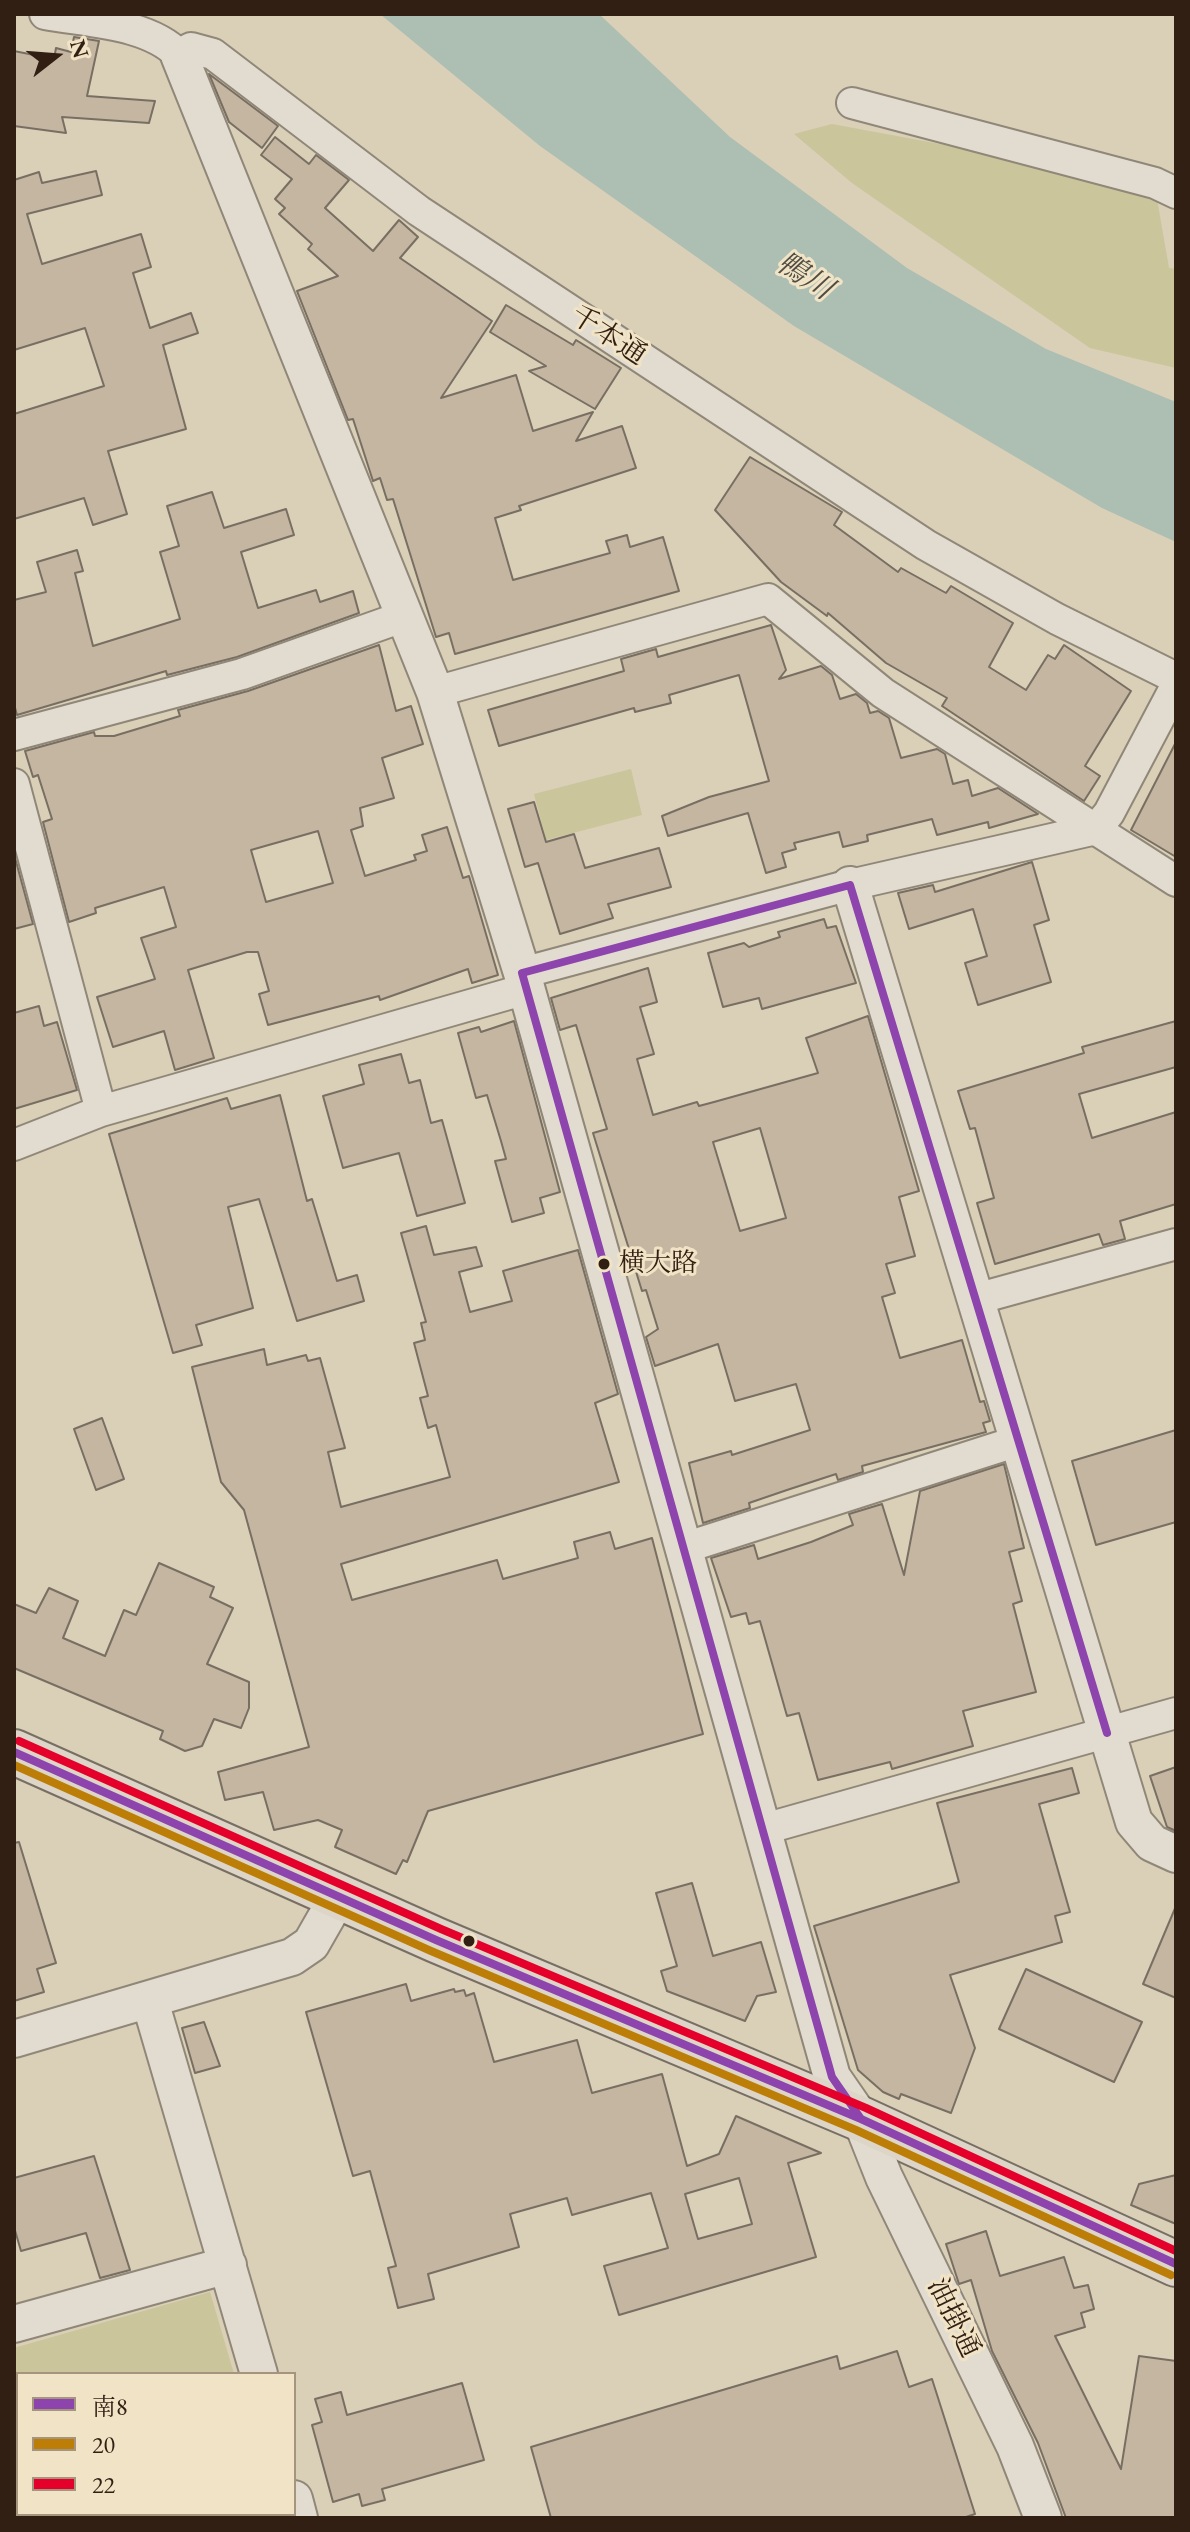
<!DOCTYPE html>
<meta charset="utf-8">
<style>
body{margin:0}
#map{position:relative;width:1190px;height:2532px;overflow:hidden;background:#dacfb7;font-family:"EB Garamond","Noto Serif JP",serif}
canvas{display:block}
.frame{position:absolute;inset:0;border:16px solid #321f13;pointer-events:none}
.legend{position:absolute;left:16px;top:2372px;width:280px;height:144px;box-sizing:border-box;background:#f1e4c6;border:2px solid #a5957e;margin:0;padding:10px 14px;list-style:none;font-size:24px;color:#321f13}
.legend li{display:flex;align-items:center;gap:16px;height:40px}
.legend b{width:40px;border:2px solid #a5957e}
.north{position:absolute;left:16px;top:16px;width:80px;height:80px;-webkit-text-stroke:6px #f1e4c6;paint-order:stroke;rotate:73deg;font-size:22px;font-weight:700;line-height:32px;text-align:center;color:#321f13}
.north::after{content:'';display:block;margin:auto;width:28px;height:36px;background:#321f13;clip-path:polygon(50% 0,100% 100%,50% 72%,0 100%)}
</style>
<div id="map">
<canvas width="1190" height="2532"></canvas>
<div class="frame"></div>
<ul class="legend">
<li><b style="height:10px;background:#8e44ad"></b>南8</li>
<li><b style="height:10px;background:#bc7e06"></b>20</li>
<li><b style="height:10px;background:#e4002b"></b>22</li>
</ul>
<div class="north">N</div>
</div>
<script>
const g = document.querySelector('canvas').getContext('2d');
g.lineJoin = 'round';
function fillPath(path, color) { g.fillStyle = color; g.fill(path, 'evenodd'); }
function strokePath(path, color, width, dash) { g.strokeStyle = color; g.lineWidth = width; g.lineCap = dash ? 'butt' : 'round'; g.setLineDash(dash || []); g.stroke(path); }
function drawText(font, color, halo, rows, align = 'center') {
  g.font = font + ' "EB Garamond","Noto Serif JP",serif'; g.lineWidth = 6; g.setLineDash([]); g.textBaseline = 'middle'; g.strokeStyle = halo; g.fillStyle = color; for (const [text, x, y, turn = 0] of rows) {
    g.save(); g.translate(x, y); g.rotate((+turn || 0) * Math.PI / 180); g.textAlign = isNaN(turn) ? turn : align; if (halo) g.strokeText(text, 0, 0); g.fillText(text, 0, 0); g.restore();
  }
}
const green = new Path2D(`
 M832 124 1085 171 1157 199 1169 268 1176 269V368L1090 348 852 183 794 134Z
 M631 769 642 815 546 840 534 794Z
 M210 2292 234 2374H18V2514H273L275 2518H14V2348Z`);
const water = new Path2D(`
 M380 14H599L730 137 907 268 1046 349 1176 402V542L1102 508 794 326 540 146Z`);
const building = new Path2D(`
 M74 37 99 41 87 96 155 101 149 123 62 117 66 133 14 126V51L54 59 56 48 71 52Z
 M209 74 278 126 262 148 229 122Z
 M275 137 309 164 316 155 349 180 325 208 373 251 399 220 418 237 400 258 492 321 441 398 516 375 533 431 593 412 576 441 622 426 636 468 519 506 521 510 495 518 513 580 610 553 606 541 627 535 630 547 663 537 679 591 455 654 449 633 436 637 393 499 387 500 380 478 373 481 353 419 348 420 297 291 338 276 308 249 312 244 279 214 285 208 275 199 292 179 261 155Z
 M96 171 102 195 27 214 42 264 141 234 151 267 133 273 150 328 191 313 198 333 163 345 186 429 108 451 127 514 93 525 84 498 14 519V414L104 386 85 328 14 350V180L39 172 42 183Z
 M506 305 573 345 576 340 621 368 595 409 529 371 546 366 490 332Z
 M750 457 842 512 834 525 898 572 901 568 946 593 951 586 1013 623 989 667 1026 690 1048 655 1055 659 1064 645 1131 691 1085 766 1100 776 1084 801 942 706 947 698 886 663 828 613 827 616 781 582 715 510Z
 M212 492 224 528 286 509 294 535 241 552 258 608 316 590 320 602 353 591 359 613 237 657 167 675 166 671 17 715 14 704V600L46 592 37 562 77 550 83 571 75 573 93 646 180 619 160 552 179 546 167 506Z
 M771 625 786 670 779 679 821 666 832 675 840 699 856 694 867 703 870 713 878 711 889 718 901 758 937 749 945 754 953 784 968 780 972 796 998 788 1038 814 989 828 988 822 937 835 932 819 867 835 868 841 843 847 839 832 794 843 796 849 782 853 786 867 766 873 748 813 668 836 662 816 709 797 769 781 739 675 669 695 671 703 635 712 634 708 499 746 488 710 624 671 621 659 656 649 658 657Z
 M379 645 396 711 411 706 423 744 382 758 394 798 360 808 363 826 351 830 365 876 416 860 414 855 427 851 422 835 447 827 463 878 469 876 498 975 472 983 468 969 380 1000 379 996 268 1025 259 994 269 991 258 952H247L188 970 214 1058 175 1070 164 1031 113 1047 97 997 155 979 141 938 176 927 164 887 95 908 96 913 69 922 43 822 52 819 38 775 33 777 25 751 94 732 95 736H114L180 716 178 710 248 691ZM318 831 333 883 266 902 251 850Z
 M1176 742V857L1131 830Z
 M534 802 546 842 574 834 585 868 659 848 671 887 608 904 613 918 560 934 538 863 525 867 508 809Z
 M14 854 33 924 14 929Z
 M1032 862 1049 920 1034 925 1051 982 978 1005 965 963 987 956 973 909 909 929 898 893 933 885 935 892Z
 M824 919 827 928 836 926 856 983 762 1009 759 998 723 1007 708 953 744 943 749 947 780 937 778 932Z
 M648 968 657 1002 640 1007 654 1054 637 1059 653 1115 697 1102 699 1106 714 1102 818 1073 806 1038 868 1016 919 1191 899 1197 915 1256 886 1264 895 1293 882 1297 900 1358 962 1340 980 1402 984 1401 990 1421 983 1423 986 1432 862 1466 863 1472 838 1480 836 1474 787 1490 749 1503 750 1508 703 1523 689 1463 731 1451 732 1455 810 1430 796 1384 735 1401 718 1344 655 1366 646 1337 658 1329 646 1290 642 1291 593 1133 607 1129 576 1025 560 1030 551 998ZM760 1128 786 1218 740 1231 713 1142Z
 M39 1006 44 1026 57 1022 77 1090 14 1109V1013Z
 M514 1021 560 1192 540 1198 544 1213 512 1222 495 1161 506 1159 501 1141 487 1095 476 1098 458 1033 479 1027 481 1032Z
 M1176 1021V1067L1079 1094 1092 1138 1176 1112V1204L1120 1221 1125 1239 1103 1245 1099 1234 995 1264 977 1203 994 1198 975 1128 970 1129 958 1091 1084 1053 1082 1047Z
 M401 1054 409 1083 420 1080 431 1123 442 1120 465 1203 417 1216 399 1153 343 1168 323 1096 364 1084 359 1065Z
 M280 1095 307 1201 312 1199 337 1281 357 1275 364 1301 297 1321 259 1199 228 1207 253 1308 196 1325 202 1345 173 1353 109 1134 227 1098 231 1109Z
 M426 1226 434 1255 476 1247 482 1266 459 1272 470 1312 512 1301 503 1271 578 1250 618 1394 595 1403 619 1482 341 1564 352 1600 497 1560 503 1579 578 1558 574 1542 610 1532 615 1549 652 1538 703 1734 428 1811 407 1862 403 1860 396 1874 335 1847 342 1830 318 1820 274 1830 263 1792 225 1800 218 1772 309 1747 244 1510 221 1482 192 1367 264 1349 267 1365 306 1355 308 1361 320 1358 345 1448 328 1452 341 1507 450 1477 436 1425 428 1428 420 1398 428 1396 414 1343 425 1340 421 1323 426 1322 401 1233Z
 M102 1418 124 1479 96 1490 74 1429Z
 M1176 1430V1522L1096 1545 1072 1461Z
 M1004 1464 1024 1548 1009 1552 1022 1601 1013 1604 1036 1692 963 1711 973 1746 892 1769 890 1762 818 1780 799 1713 787 1716 760 1621 749 1624 746 1613 731 1617 711 1558 754 1545 758 1559 811 1542 853 1525 849 1514 882 1504 904 1575 920 1491Z
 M159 1563 214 1587 210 1597 233 1608 207 1664 249 1682V1708L241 1728 214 1719 202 1746 185 1751 160 1739 163 1731 14 1668V1604L36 1613 49 1588 78 1601 63 1638 105 1656 124 1610 136 1615Z
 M1176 1767V1831L1167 1827 1150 1776Z
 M1072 1768 1079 1793 1039 1804 1070 1912 1055 1916 1062 1942 950 1975 975 2048 951 2113 901 2094 899 2099 883 2092 858 2070 814 1926 959 1882 937 1803Z
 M19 1842 56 1963 37 1969 44 1992 14 2001V1843Z
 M692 1883 713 1956 761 1942 776 1992 757 1996 745 2021 667 1991 661 1971 677 1966 656 1893Z
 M1176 1906V1998L1143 1984Z
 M1026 1969 1142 2022 1114 2082 999 2029Z
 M406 1984 411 2001 454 1989 455 1992 464 1990 466 1996 474 1993 494 2062 577 2040 592 2093 662 2074 687 2166 719 2154 736 2116 821 2153 788 2163 816 2257 619 2315 604 2266 668 2248 651 2193 572 2215 567 2198 510 2214 519 2247 428 2274 434 2299 398 2308 388 2268 396 2266 370 2171 353 2176 306 2012ZM739 2178 752 2224 698 2239 685 2194Z
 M204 2022 220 2066 195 2073 182 2028Z
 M94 2156 130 2270 100 2278 86 2233 21 2251 14 2227V2178Z
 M1176 2175V2224L1131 2205 1139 2184Z
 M986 2231 1000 2276 1064 2257 1074 2288 1088 2285 1094 2309 1081 2313 1085 2327 1055 2336 1121 2469 1139 2356 1176 2361V2518H1066L1038 2443 992 2351 971 2280 959 2284 946 2244Z
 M897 2351 909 2387 932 2379 975 2514 963 2518H551L531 2447 837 2356 840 2369Z
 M462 2383 484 2460 382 2489 385 2500 362 2506 359 2494 333 2502 312 2425 322 2422 315 2399 341 2392 347 2415Z`);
const minor = new Path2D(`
 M45 14C88 22 148 23 179 55L191 48 213 54 419 211 926 545 1057 619 1176 678
 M852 103 1155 183 1176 193
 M435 692 768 599 883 693 1176 881
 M14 735 242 674 405 616
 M14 784 101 1111
 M522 973 850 885 1096 829 1109 813 1176 686
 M14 1145 101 1111 526 989
 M976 1299 1176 1244
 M684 1548 1018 1441
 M764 1829 1176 1713`);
const tertiary = new Path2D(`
 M179 55 435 692 522 973 832 2077 861 2119 884 2177 1015 2446 1043 2518
 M850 885 1134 1822 1152 1843 1176 1854
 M150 2001 259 2374
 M14 2039 292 1957 311 1944 339 1895
 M14 2324 228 2265
 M294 2499 299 2518`);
const primary = new Path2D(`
 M14 1752 436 1940 861 2119 1176 2264`);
const bus1 = new Path2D(`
 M850 885 1107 1733
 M522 973 832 2077 861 2119
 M522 973 850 885
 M14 1752 436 1940 861 2119 1176 2264`);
const bus2 = new Path2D(`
 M14 1765 431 1951 856 2130 1171 2275`);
const bus3 = new Path2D(`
 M19 1741 441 1929 866 2108 1176 2251`);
const markers = [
 [604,1264,7,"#321f13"],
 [469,1941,7,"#321f13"]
];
const busNames = [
 ["横大路",619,1264]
];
const streetNames = [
 ["千本通",608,336,33],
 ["油掛通",953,2318,64]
];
const waterNames = [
 ["鴨川",804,277,33]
];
fillPath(green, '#cac59b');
fillPath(water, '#adbeb2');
fillPath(building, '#c5b6a2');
strokePath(building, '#786f62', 2);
strokePath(minor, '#908778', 34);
strokePath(tertiary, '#908778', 40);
strokePath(primary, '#786f62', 48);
strokePath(minor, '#e2dcd0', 30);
strokePath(tertiary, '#e2dcd0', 36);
strokePath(primary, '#ddd6c8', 44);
strokePath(bus1, '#8e44ad', 8);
strokePath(bus2, '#bc7e06', 8);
strokePath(bus3, '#e4002b', 8);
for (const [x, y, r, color] of markers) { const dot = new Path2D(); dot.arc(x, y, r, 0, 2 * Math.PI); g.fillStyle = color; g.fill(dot); strokePath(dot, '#f1e4c6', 3); }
drawText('26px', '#321f13', '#f1e4c6', busNames, 'left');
drawText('28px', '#321f13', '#f1e4c6', streetNames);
drawText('italic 30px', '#514d42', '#f1e4c6', waterNames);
</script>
